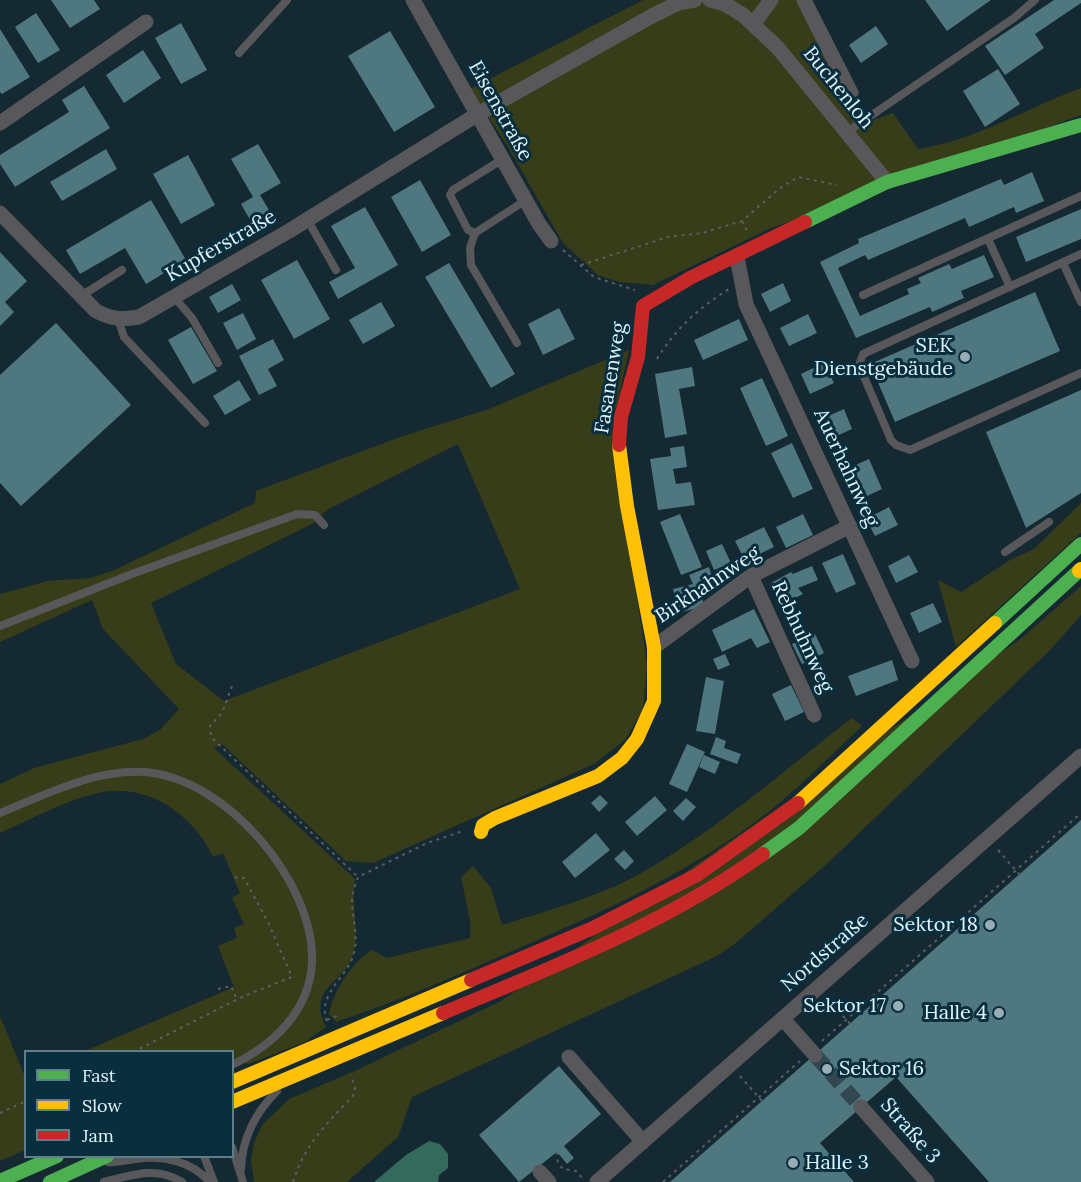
<!DOCTYPE html>
<meta charset="utf-8">
<style>
body{margin:0}
#map{position:relative;width:1081px;height:1182px;overflow:hidden;background:#152932;font-family:Lora,serif}
canvas{display:block}
.legend{position:absolute;left:24px;top:1050px;width:210px;height:108px;box-sizing:border-box;background:#092e3e;border:2px solid #5f7d8b;margin:0;padding:8px 10px;list-style:none;font-size:18px;color:#e0f4fe}
.legend li{display:flex;align-items:center;gap:12px;height:30px}
.legend b{width:30px;border:2px solid #5f7d8b}
</style>
<div id="map">
<canvas width="1081" height="1182"></canvas>
<ul class="legend">
<li><b style="height:8px;background:#4caf50"></b>Fast</li>
<li><b style="height:8px;background:#ffc107"></b>Slow</li>
<li><b style="height:8px;background:#c62828"></b>Jam</li>
</ul>
</div>
<script>
const g = document.querySelector('canvas').getContext('2d');
g.lineJoin = 'round';
function fillPath(path, color) { g.fillStyle = color; g.fill(path, 'evenodd'); }
function strokePath(path, color, width, dash) { g.strokeStyle = color; g.lineWidth = width; g.lineCap = dash ? 'butt' : 'round'; g.setLineDash(dash || []); g.stroke(path); }
function drawText(font, color, halo, rows, align = 'center') {
  g.font = font + ' Lora,serif'; g.lineWidth = 6; g.setLineDash([]); g.textBaseline = 'middle'; g.strokeStyle = halo; g.fillStyle = color; for (const [text, x, y, turn = 0] of rows) {
    g.save(); g.translate(x, y); g.rotate((+turn || 0) * Math.PI / 180); g.textAlign = isNaN(turn) ? turn : align; if (halo) g.strokeText(text, 0, 0); g.fillText(text, 0, 0); g.restore();
  }
}
const green = new Path2D(`
 M643 0H804L863 124 893 113 918 149C977 140 1026 108 1081 88V115L769 229 653 285 619 282 598 275 563 243 508 147 470 89Z
 M629 350 612 427 647 665 643 710 625 740 594 764 373 863 346 861 222 744 214 748 355 879C350 905 361 933 352 958 342 983 307 989 326 1027L305 1042 248 1064 233 1059 232 1052 85 1051 234 987 218 946 237 938 234 928 244 924 232 898 240 893 223 853 213 857C194 815 147 782 98 793 65 800 32 819 0 833V784L34 768 143 739 160 730 179 709 103 629 92 600 0 642V594L48 581 90 578 112 571 255 503 256 491 400 437 489 409ZM458 444 520 589 224 701 176 664 151 603 312 524 327 510Z
 M1081 503V533L956 647 938 580 961 592 1010 560 1034 549Z
 M1081 586V615L1050 650 830 861 737 942 717 956 412 1097 398 1137 347 1182H254L251 1160 254 1143 262 1125 289 1099 357 1070 501 1001 1023 637Z
 M852 718 862 726C827 759 792 795 754 823 681 876 603 912 521 947 460 974 399 1001 336 1022L329 1014C333 992 352 962 372 950L387 958 470 938V921L461 877 473 866 491 888 502 925C549 910 599 897 643 872 718 829 783 771 852 718Z
 M0 1016 25 1077V1150L0 1161Z`);
const water = new Path2D(`
 M429 1141 440 1144 448 1154V1168L439 1175 438 1182H374L406 1155Z`);
const building = new Path2D(`
 M51 0H94L100 9 70 28Z
 M925 0H991L947 31Z
 M1054 0H1081V3L1035 34 1044 48 1005 75 985 46Z
 M36 13 60 50 38 63 15 27Z
 M181 23 207 70 181 84 155 38Z
 M876 26 888 44 861 63 849 45Z
 M0 29 30 77 2 94 0 92Z
 M390 31 435 107 394 132 348 56Z
 M143 50 161 78 124 103 106 75Z
 M998 69 1020 104 985 127 963 91Z
 M84 86 110 128 15 187 0 164V155L69 112 62 100Z
 M258 144 281 183 260 195 272 215 253 225 241 204 253 197 231 159Z
 M106 149 117 169 62 201 50 182Z
 M188 155 215 205 181 224 153 174Z
 M1032 172 1044 201 1016 213 1014 207 969 227 965 218 868 260 865 255 838 268 860 316 909 294 907 289 921 283 918 278 949 264 952 269 984 255 994 277 961 291 964 298 932 312 930 307 856 338 820 262 859 243 858 239 1001 179 1004 185Z
 M420 180 451 235 422 252 391 197Z
 M151 200 186 260 146 284 125 248 80 274 66 250Z
 M365 207 398 265 338 299 329 282 355 268 331 226Z
 M1081 209V239L1026 262 1016 237Z
 M0 252 27 281 5 302 14 312 0 326Z
 M297 260 330 319 294 339 261 280Z
 M449 263 515 374 491 388 425 277Z
 M783 283 791 301 770 312 761 294Z
 M232 284 241 300 218 313 209 297Z
 M1035 292 1060 351 895 422 870 364Z
 M381 302 395 326 363 344 349 320Z
 M559 308 575 339 543 355 528 324Z
 M243 313 256 339 237 350 223 323Z
 M808 314 817 333 789 346 780 328Z
 M739 319 748 340 703 360 694 340Z
 M56 323 131 405 21 506 0 483V375Z
 M191 327 217 371 193 384 168 340Z
 M273 339 284 360 268 369 277 386 259 395 239 356Z
 M824 363 834 383 810 394 801 374Z
 M692 367 695 386 679 389 687 434 665 438 655 374Z
 M762 378 788 436 766 446 740 388Z
 M239 380 251 400 225 415 213 396Z
 M1081 390V493L1026 528 986 432Z
 M844 409 852 429 830 439 821 419Z
 M792 443 813 489 793 498 771 453Z
 M684 446 687 467 673 469 676 484 691 482 695 505 658 510 650 459 671 456 670 448Z
 M869 459 882 489 867 496 864 489 855 494 844 470Z
 M889 507 898 525 875 536 866 519Z
 M680 514 702 567 681 575 660 522Z
 M803 514 813 535 786 548 776 527Z
 M764 527 774 547 745 561 735 541Z
 M722 544 731 563 714 570 706 551Z
 M843 554 856 584 836 593 822 563Z
 M909 555 918 572 896 583 888 566Z
 M812 566 818 580 798 588 803 594 780 606 769 584 791 572 793 574Z
 M709 567 712 577 698 582 704 606 679 613 673 589 693 584 689 575Z
 M933 603 942 622 919 633 910 613Z
 M754 609 770 642 757 648 751 638 722 652 712 630Z
 M815 634 824 653 802 664 792 644Z
 M725 654 730 665 718 670 713 659Z
 M892 660 898 680 856 696 848 676Z
 M706 677 724 681 715 734 696 731Z
 M791 685 804 712 785 721 772 694Z
 M716 737 726 741 724 748 741 754 737 764 710 754Z
 M687 744 705 752 687 792 669 784Z
 M704 755 720 762 715 774 699 767Z
 M600 795 608 803 599 812 591 803Z
 M655 796 667 810 637 836 625 822Z
 M686 798 696 807 683 821 673 811Z
 M1081 820V1182H989L896 1077 820 1143 854 1182H670Z
 M596 833 610 850 575 878 562 862Z
 M624 850 634 861 625 870 614 859Z
 M559 1066 601 1114 564 1146 574 1158 567 1164 557 1152 519 1182 479 1135Z`);
const streetTunnel = new Path2D(`
 M815 1055 861 1107`);
const path = new Path2D(`
 M742 221 747 231
 M563 250 594 277 635 290
 M581 265 668 237 702 233 742 221 780 188 798 177 837 185
 M657 359C675 329 700 307 729 289
 M232 686 222 713 210 726 211 737 358 877
 M998 850 1019 874
 M218 989 231 986 237 1000
 M828 999 850 1024
 M327 1020 341 1014
 M327 1021C317 996 344 979 352 959 360 939 352 920 352 899 352 892 356 884 358 877L427 843 463 831
 M822 1041 1081 813
 M133 1052 244 996 292 977 268 922 244 878 233 877
 M740 1076 762 1101
 M0 1113 26 1101
 M557 1152 558 1163 563 1169 576 1171 584 1180
 M293 1182C305 1144 326 1124 353 1096L355 1088 351 1075
 M663 1182 800 1061`);
const lane = new Path2D(`
 M239 53 287 0
 M847 132 1014 18 1035 0
 M503 159 453 190 450 195 468 230 475 233 526 200
 M307 219 336 270
 M475 233 470 248 471 265 517 343
 M988 239 1010 287
 M1081 254 863 354 859 365 891 440 896 445 910 450 1081 373
 M1063 263 1081 302
 M863 295 1081 196
 M81 296 122 270
 M174 297 192 318 218 363
 M118 319 124 337 205 423
 M1005 552 1049 522
 M0 626 132 574 297 514 315 515 324 525
 M0 813C45 795 94 769 144 772 225 777 315 882 312 962 310 1011 273 1045 232 1065
 M232 1147 243 1182
 M204 1156 214 1182
 M108 1162C117 1163 127 1160 136 1159 163 1155 191 1161 210 1182
 M241 1169C242 1138 255 1113 277 1091
 M104 1182C132 1175 156 1166 182 1182`);
const street = new Path2D(`
 M413 0 539 224 551 241
 M710 0 725 4 743 15 778 48 887 182
 M804 0 851 93
 M754 23 771 0
 M0 123 146 22
 M0 213 96 311C111 319 122 320 139 317L289 231 478 114 650 17 678 3 695 0
 M737 257 746 304 912 661
 M751 576 814 715
 M654 647 751 576 850 526
 M783 1019 815 1055
 M569 1057 643 1142
 M861 1107 927 1182
 M540 1172 549 1182
 M597 1182 1081 756`);
const fast = new Path2D(`
 M805 222 887 182 1081 125
 M995 623 1081 544
 M763 854 799 828 1081 569
 M0 1181 57 1156
 M50 1182 107 1156`);
const slow = new Path2D(`
 M1079 571 1081 569
 M798 803 995 623
 M481 832 483 825 495 818 598 776 622 758 637 739 654 701V647L627 506 619 445
 M232 1082 471 980
 M232 1102 443 1013`);
const jam = new Path2D(`
 M619 445 621 417 638 357 643 306 690 278 805 222
 M471 980 593 928 697 875 798 803
 M443 1013C553 967 665 924 763 854`);
const markers = [
 [965,357,6,"#99adb7"],
 [990,925,6,"#99adb7"],
 [898,1006,6,"#99adb7"],
 [999,1013,6,"#99adb7"],
 [827,1069,6,"#99adb7"],
 [793,1163,6,"#99adb7"]
];
const streetNames = [
 ["Buchenloh",838,88,51],
 ["Eisenstraße",500,111,61],
 ["Kupferstraße",221,246,-30],
 ["Fasanenweg",611,378,-81],
 ["Auerhahnweg",846,468,65],
 ["Birkhahnweg",708,585,-34],
 ["Rebhuhnweg",802,637,65],
 ["Nordstraße",825,953,-41],
 ["Straße 3",910,1131,49]
];
const poiNames = [
 ["SEK",953,346],
 ["Dienstgebäude",953,369],
 ["Sektor 18",978,925],
 ["Sektor 17",886,1006],
 ["Halle 4",987,1013],
 ["Sektor 16",839,1069,"left"],
 ["Halle 3",805,1163,"left"]
];
fillPath(green, '#383d19');
fillPath(water, '#346a5b');
fillPath(building, '#4f7780');
strokePath(streetTunnel, '#334751', 15, [15, 8]);
strokePath(path, '#5a5e62', 2, [3, 4.5]);
strokePath(lane, '#58575a', 8);
strokePath(street, '#58575a', 15);
strokePath(fast, '#4caf50', 14);
strokePath(slow, '#ffc107', 14);
strokePath(jam, '#c62828', 14);
for (const [x, y, r, color] of markers) { const dot = new Path2D(); dot.arc(x, y, r, 0, 2 * Math.PI); g.fillStyle = color; g.fill(dot); strokePath(dot, '#092e3e', 2); }
drawText('20px', '#e0f4fe', '#092e3e', streetNames);
drawText('20px', '#e0f4fe', '#092e3e', poiNames, 'right');
</script>
